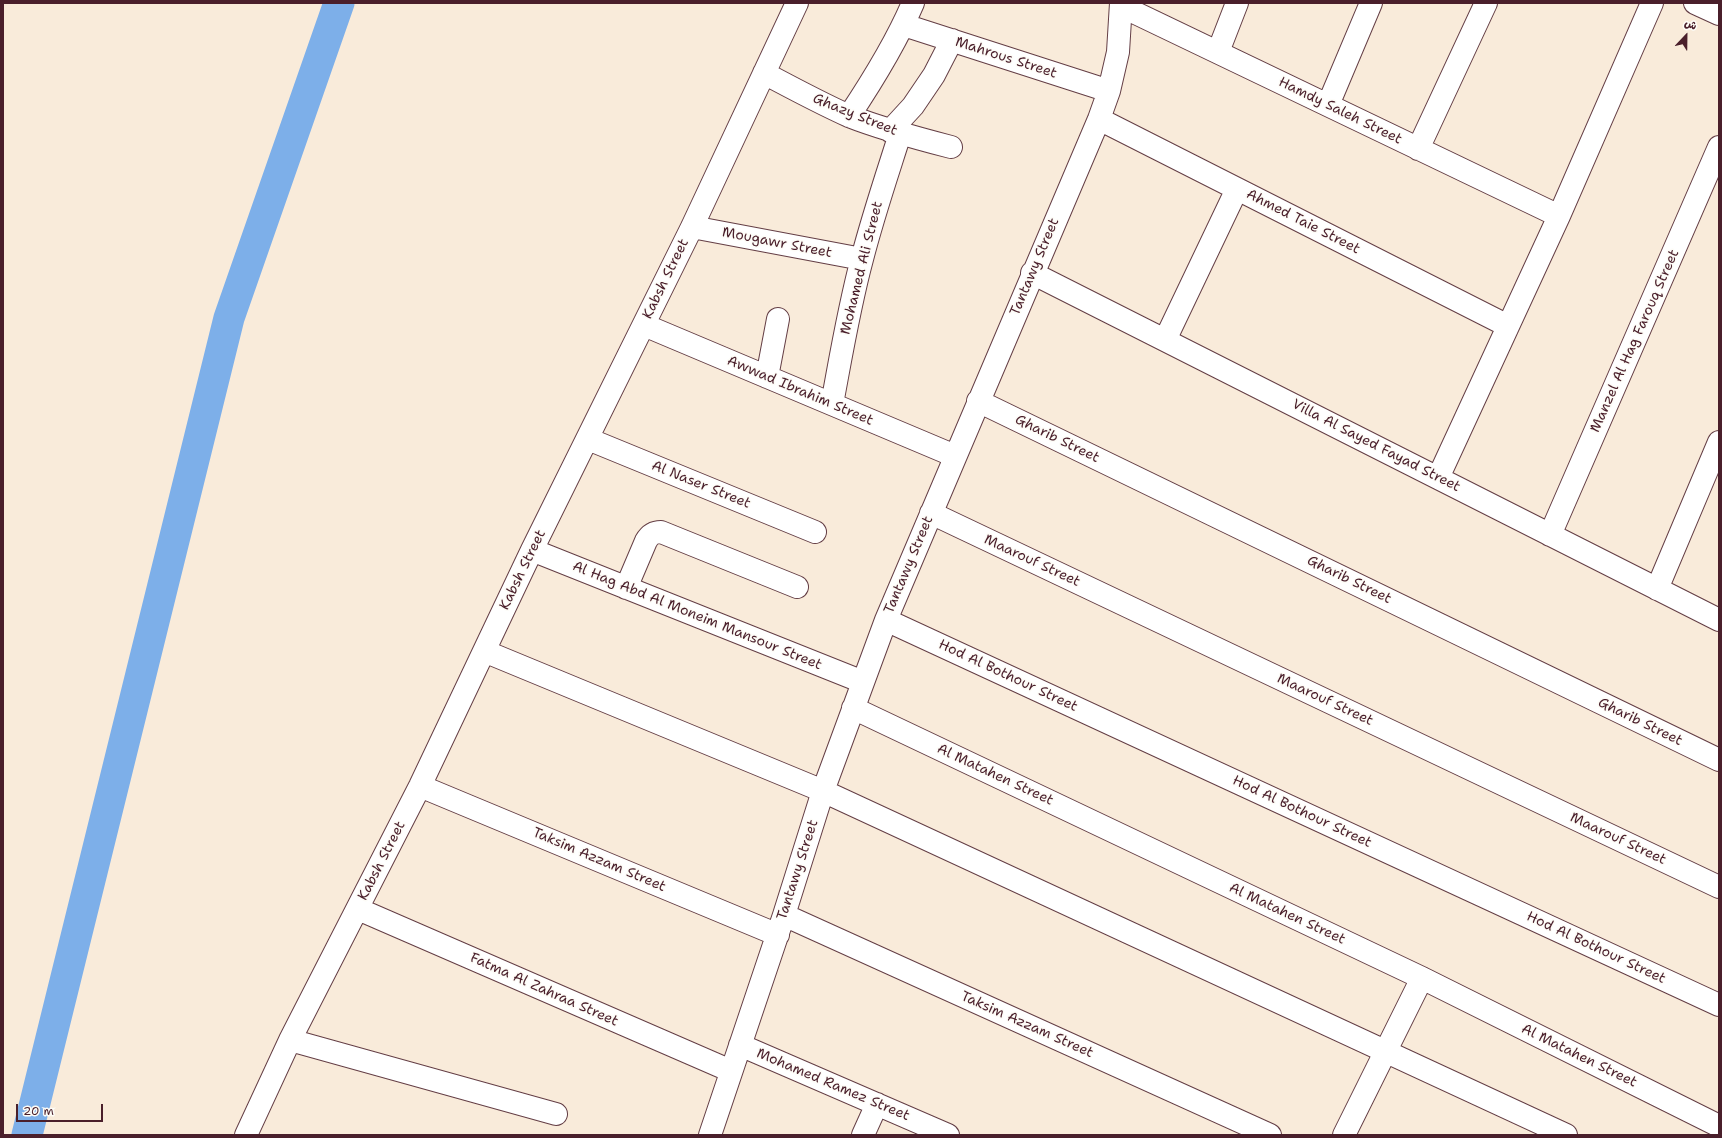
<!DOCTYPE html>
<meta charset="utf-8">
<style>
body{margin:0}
#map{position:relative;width:1722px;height:1138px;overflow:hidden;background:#f9ebda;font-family:"Shantell Sans","Playpen Sans Arabic",sans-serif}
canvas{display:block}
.frame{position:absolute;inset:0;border:4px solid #4a1f2b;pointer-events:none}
.north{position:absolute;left:1666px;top:16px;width:40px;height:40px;-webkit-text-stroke:3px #fdfcf7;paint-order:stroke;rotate:22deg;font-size:11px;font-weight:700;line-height:16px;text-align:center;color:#4a1f2b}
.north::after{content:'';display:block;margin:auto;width:14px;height:18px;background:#4a1f2b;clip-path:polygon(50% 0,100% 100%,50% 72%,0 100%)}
.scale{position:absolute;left:16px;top:1104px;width:87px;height:18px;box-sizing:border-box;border:2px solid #4a1f2b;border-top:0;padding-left:5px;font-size:12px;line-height:14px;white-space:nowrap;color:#4a1f2b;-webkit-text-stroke:3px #fdfcf7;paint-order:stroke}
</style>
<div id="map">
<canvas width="1722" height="1138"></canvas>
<div class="frame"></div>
<div class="north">ش</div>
<div class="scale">20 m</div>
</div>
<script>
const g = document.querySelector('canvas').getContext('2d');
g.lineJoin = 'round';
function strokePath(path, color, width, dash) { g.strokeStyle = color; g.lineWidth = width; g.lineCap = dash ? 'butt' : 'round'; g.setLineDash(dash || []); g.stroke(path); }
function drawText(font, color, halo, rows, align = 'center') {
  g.font = font + ' "Shantell Sans",sans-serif'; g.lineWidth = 3; g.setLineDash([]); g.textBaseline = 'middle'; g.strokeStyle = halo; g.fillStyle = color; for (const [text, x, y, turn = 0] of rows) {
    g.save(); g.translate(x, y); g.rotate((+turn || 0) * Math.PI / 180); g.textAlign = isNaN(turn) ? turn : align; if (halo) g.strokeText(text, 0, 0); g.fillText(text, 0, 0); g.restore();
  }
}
const canal = new Path2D(`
 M27 1135 229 318 339 3`);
const minor = new Path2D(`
 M1695 3 1719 14
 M1121 6 1559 216
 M904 25 1109 91
 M1218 52 1237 3
 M764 73C792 88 820 103 849 116 882 129 916 138 951 147
 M1328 105 1371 3
 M849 116C873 80 896 43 913 3
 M1099 119 1508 326
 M890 131 913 106 934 75 952 40
 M1418 149 1486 3
 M692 227 862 259
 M1032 273 1719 620
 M644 325 955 456
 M1165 340 1237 189
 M767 377 778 319
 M978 401 1719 760
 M832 404C841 356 849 307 862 259 873 216 887 175 900 134
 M588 439 815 532
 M1438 478 1559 216 1652 3
 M931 513 1719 887
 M1550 535 1719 147
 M532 550 863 682
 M626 588 646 541C650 534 654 532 661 532L797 587
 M1657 589 1719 442
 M886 620 1719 1005
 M484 651 823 791 1566 1135
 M853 708 1422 978 1719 1126
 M420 786 778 935
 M358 909 731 1071
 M784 915 1270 1135
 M290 1040 556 1114
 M740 1045 948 1135
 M246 1135 290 1040 420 786 532 550 692 227 797 3
 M710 1135 784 915 823 791 886 620 1099 119 1109 91 1118 52 1121 3
 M863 1135 877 1104
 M1344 1135 1422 978`);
const streetNames = [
 ["Mahrous Street",1006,58,18],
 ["Hamdy Saleh Street",1340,111,26],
 ["Ghazy Street",855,115,22],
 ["Ahmed Taie Street",1303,222,27],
 ["Mougawr Street",777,243,11],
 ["Tantawy Street",1035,267,-67],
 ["Mohamed Ali Street",862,268,-76],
 ["Kabsh Street",666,279,-64],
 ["Manzel Al Hag Farouq Street",1635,341,-66],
 ["Awwad Ibrahim Street",800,391,23],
 ["Gharib Street",1057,439,26],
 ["Villa Al Sayed Fayad Street",1376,446,27],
 ["Al Naser Street",701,485,22],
 ["Maarouf Street",1032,561,25],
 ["Tantawy Street",909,565,-67],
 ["Kabsh Street",523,570,-64],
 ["Gharib Street",1349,580,26],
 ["Al Hag Abd Al Moneim Mansour Street",697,616,22],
 ["Hod Al Bothour Street",1008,676,25],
 ["Maarouf Street",1325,700,25],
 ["Gharib Street",1640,722,26],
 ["Al Matahen Street",995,775,25],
 ["Hod Al Bothour Street",1302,812,25],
 ["Maarouf Street",1618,839,25],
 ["Taksim Azzam Street",599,860,23],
 ["Kabsh Street",382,861,-63],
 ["Tantawy Street",798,870,-72],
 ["Al Matahen Street",1287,914,25],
 ["Hod Al Bothour Street",1596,948,25],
 ["Fatma Al Zahraa Street",544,990,24],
 ["Taksim Azzam Street",1027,1025,24],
 ["Al Matahen Street",1579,1056,26],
 ["Mohamed Ramez Street",833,1085,23]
];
strokePath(canal, '#7dafe9', 31);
strokePath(minor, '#643e45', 24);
strokePath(minor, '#fff', 22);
drawText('14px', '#4a1f2b', '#fdfcf7', streetNames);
</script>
